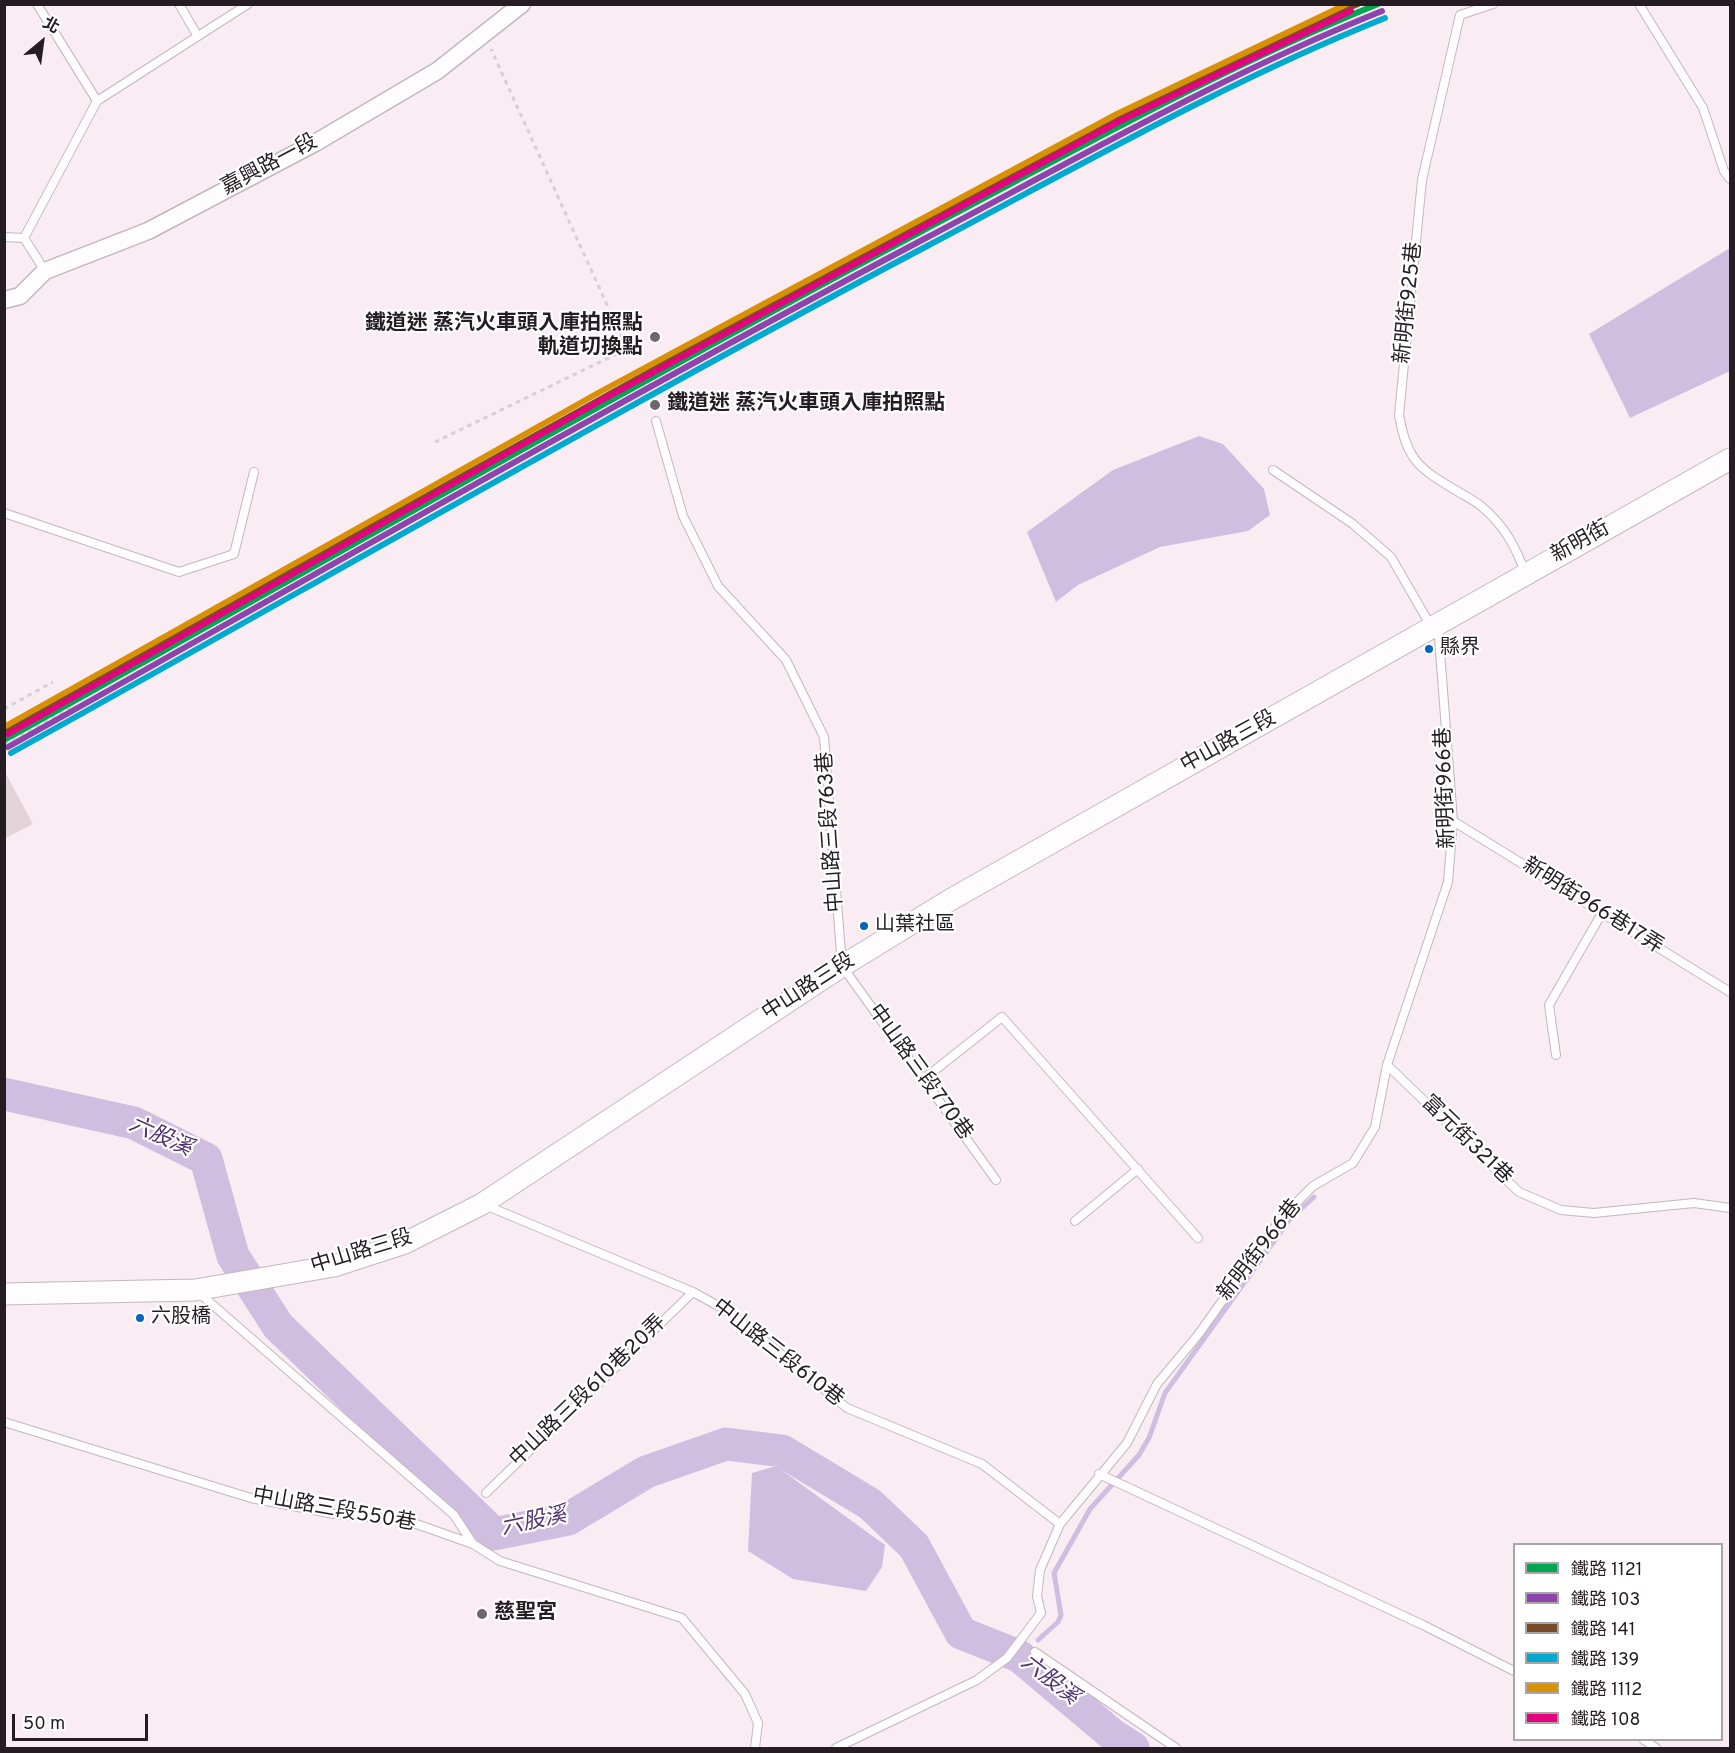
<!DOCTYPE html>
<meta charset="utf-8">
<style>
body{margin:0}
#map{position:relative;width:1735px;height:1753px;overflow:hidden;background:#f9edf3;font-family:Overpass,"Noto Sans TC",sans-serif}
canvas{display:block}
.frame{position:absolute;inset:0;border:6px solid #251d21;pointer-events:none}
.legend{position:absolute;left:1513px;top:1543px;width:210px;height:198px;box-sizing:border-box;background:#fff;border:2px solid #a8a5a6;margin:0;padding:8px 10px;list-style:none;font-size:18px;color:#251d21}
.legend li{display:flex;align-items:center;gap:12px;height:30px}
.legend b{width:30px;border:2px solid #a8a5a6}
.north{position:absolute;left:12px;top:12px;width:60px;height:60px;-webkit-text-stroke:4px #fff;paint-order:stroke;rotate:29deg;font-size:16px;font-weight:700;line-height:24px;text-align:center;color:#251d21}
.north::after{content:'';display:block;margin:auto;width:21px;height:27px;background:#251d21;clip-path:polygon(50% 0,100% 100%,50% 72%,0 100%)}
.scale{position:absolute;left:12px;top:1714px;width:136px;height:27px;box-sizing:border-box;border:3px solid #251d21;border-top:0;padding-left:8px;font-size:18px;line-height:21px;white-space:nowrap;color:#251d21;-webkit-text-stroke:4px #fff;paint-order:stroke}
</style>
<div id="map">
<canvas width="1735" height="1753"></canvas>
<div class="frame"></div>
<ul class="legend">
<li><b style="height:8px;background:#00a651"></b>鐵路 1121</li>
<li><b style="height:8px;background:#8e44ad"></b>鐵路 103</li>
<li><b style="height:8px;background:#7a4b2a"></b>鐵路 141</li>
<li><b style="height:8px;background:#00a9ce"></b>鐵路 139</li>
<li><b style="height:8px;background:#d89105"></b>鐵路 1112</li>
<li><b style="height:8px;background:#e5007d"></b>鐵路 108</li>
</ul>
<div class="north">北</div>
<div class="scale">50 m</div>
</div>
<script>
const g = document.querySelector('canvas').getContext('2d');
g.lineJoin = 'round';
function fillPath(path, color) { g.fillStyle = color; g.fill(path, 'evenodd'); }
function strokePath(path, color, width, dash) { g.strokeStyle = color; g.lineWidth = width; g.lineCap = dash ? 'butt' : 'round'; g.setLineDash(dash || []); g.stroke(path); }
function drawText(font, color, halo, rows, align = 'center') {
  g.font = font + ' Overpass,"Noto Sans TC",sans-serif'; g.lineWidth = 4.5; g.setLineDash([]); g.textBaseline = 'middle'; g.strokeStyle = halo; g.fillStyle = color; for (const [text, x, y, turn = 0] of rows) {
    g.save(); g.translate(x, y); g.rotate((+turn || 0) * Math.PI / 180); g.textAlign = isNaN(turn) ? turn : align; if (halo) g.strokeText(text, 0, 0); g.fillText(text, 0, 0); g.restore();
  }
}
const water = new Path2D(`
 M1730 248V371L1630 418 1589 334Z
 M1199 436 1223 444 1264 489 1270 515 1248 531 1160 547 1078 585 1056 602 1027 532 1113 470Z
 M776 1466 885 1545 882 1567 866 1591 793 1579 748 1551 752 1473Z`);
const stream = new Path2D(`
 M1038 1640 1058 1622 1061 1615 1054 1573 1090 1509 1139 1455 1149 1438 1165 1393 1290 1219 1314 1197
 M1019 1656 1024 1652`);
const river = new Path2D(`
 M4 1094 134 1123 206 1159 233 1256 278 1326 494 1534 568 1519 646 1472 726 1444 782 1451 870 1504 914 1546 961 1633 1019 1656 1114 1736 1133 1748`);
const building = new Path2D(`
 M4 770 33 824 4 839Z`);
const path = new Path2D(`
 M650 402 653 411
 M435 442 627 349 491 49
 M4 709 53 682
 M4 744 74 706`);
const service = new Path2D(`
 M37 4 97 101
 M179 4 197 35
 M1493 4 1460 15 1422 180 1399 415C1407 460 1418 468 1457 491 1465 496 1474 500 1481 506 1504 525 1516 547 1526 575
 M1639 4 1703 108 1724 171 1730 179
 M4 237 24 238 45 271
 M24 238 97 101 248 4
 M656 421 683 516 718 586 786 660 824 737 842 966 996 1180
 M1273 470 1353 524 1391 557 1432 628
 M4 513 179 572 234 554 254 472
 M1453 821 1730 992
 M1556 1055 1549 1005 1602 913
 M1387 1065 1519 1192 1561 1210 1594 1213 1694 1203 1730 1208
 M925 1078 1002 1017 1198 1238
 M485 1205 693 1292 731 1313 847 1408 982 1464 1060 1524
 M1075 1221 1138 1169
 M198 1292 454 1515 473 1544
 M4 1422 251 1498 334 1514 405 1520 473 1544 500 1561 682 1618 745 1694 758 1723 755 1748
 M1099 1474 1423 1625 1514 1671
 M486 1493 693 1292
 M1035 1652 1176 1748
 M1644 1740 1656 1748
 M836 1748 977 1680 1007 1658 1041 1613 1037 1596 1040 1570 1060 1524 1127 1443 1157 1384 1198 1335 1282 1217 1313 1186 1353 1163 1375 1127 1387 1065 1448 882 1453 821 1438 625`);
const minor = new Path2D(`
 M4 300 20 296 45 271 148 231 315 143 437 71 522 4`);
const tertiary = new Path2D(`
 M4 1294 195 1290 334 1266 405 1243 482 1204 842 966 950 900 1730 459`);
const rail1 = new Path2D(`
 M4 740C310 570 613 395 922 231 1072 152 1221 68 1378 4`);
const rail2 = new Path2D(`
 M8 747C313 576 617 401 926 238 1076 159 1225 74 1382 11`);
const rail3 = new Path2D(`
 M4 731 834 269 1114 121 1324 18 1358 4`);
const rail4 = new Path2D(`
 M11 753C317 583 620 408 929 245 1079 166 1228 81 1385 18`);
const rail5 = new Path2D(`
 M4 727 598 393 1117 114 1347 4`);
const rail6 = new Path2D(`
 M8 734 602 400 1120 121 1351 11`);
const markers = [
 [655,337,6,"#6f666a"],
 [655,405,6,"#6f666a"],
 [1429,649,5,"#0065bd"],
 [864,926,5,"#0065bd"],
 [140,1318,5,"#0065bd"],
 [482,1614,6,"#6f666a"]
];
const busNames = [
 ["縣界",1440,649],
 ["山葉社區",875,926],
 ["六股橋",151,1318]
];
const streetNames = [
 ["嘉興路一段",270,166,-28],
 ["新明街925巷",1410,303,-84],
 ["新明街",1581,543,-29],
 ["中山路三段",1229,743,-29],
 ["新明街966巷",1447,788,-92],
 ["中山路三段763巷",832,832,-94],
 ["新明街966巷17弄",1592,907,32],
 ["中山路三段",809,988,-33],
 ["中山路三段770巷",919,1073,54],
 ["富元街321巷",1466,1141,44],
 ["新明街966巷",1261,1251,-52],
 ["中山路三段",362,1253,-17],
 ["中山路三段610巷",777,1354,38],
 ["中山路三段610巷20弄",589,1392,-44],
 ["中山路三段550巷",334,1511,10]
];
const poiNames = [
 ["鐵道迷 蒸汽火車頭入庫拍照點",643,325,"right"],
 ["軌道切換點",643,349,"right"],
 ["鐵道迷 蒸汽火車頭入庫拍照點",667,405],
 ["慈聖宮",494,1614]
];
const waterNames = [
 ["六股溪",160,1138,24],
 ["六股溪",534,1523,-12],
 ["六股溪",1049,1681,38]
];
fillPath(water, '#d0bee1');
strokePath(stream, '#d0bee1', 5);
strokePath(river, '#d0bee1', 33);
fillPath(building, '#e4d4d8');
strokePath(service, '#c1b8bd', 10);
strokePath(minor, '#c1b8bd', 19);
strokePath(tertiary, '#c1b8bd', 23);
strokePath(path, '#d5d0d3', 3, [4.5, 4.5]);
strokePath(service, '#fefcfd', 8);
strokePath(minor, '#fefcfd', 16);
strokePath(tertiary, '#fefcfd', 21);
strokePath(rail1, '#00a651', 6);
strokePath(rail2, '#8e44ad', 6);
strokePath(rail3, '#7a4b2a', 6);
strokePath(rail4, '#00a9ce', 6);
strokePath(rail5, '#d89105', 6);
strokePath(rail6, '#e5007d', 6);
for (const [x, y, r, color] of markers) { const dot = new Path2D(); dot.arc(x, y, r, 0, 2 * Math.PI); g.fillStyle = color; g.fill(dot); strokePath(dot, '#fff', 2); }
drawText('20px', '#251d21', '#fff', busNames, 'left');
drawText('21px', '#251d21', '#fff', streetNames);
drawText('bold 21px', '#251d21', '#fff', poiNames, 'left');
drawText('italic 22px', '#51346f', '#fff', waterNames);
</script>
